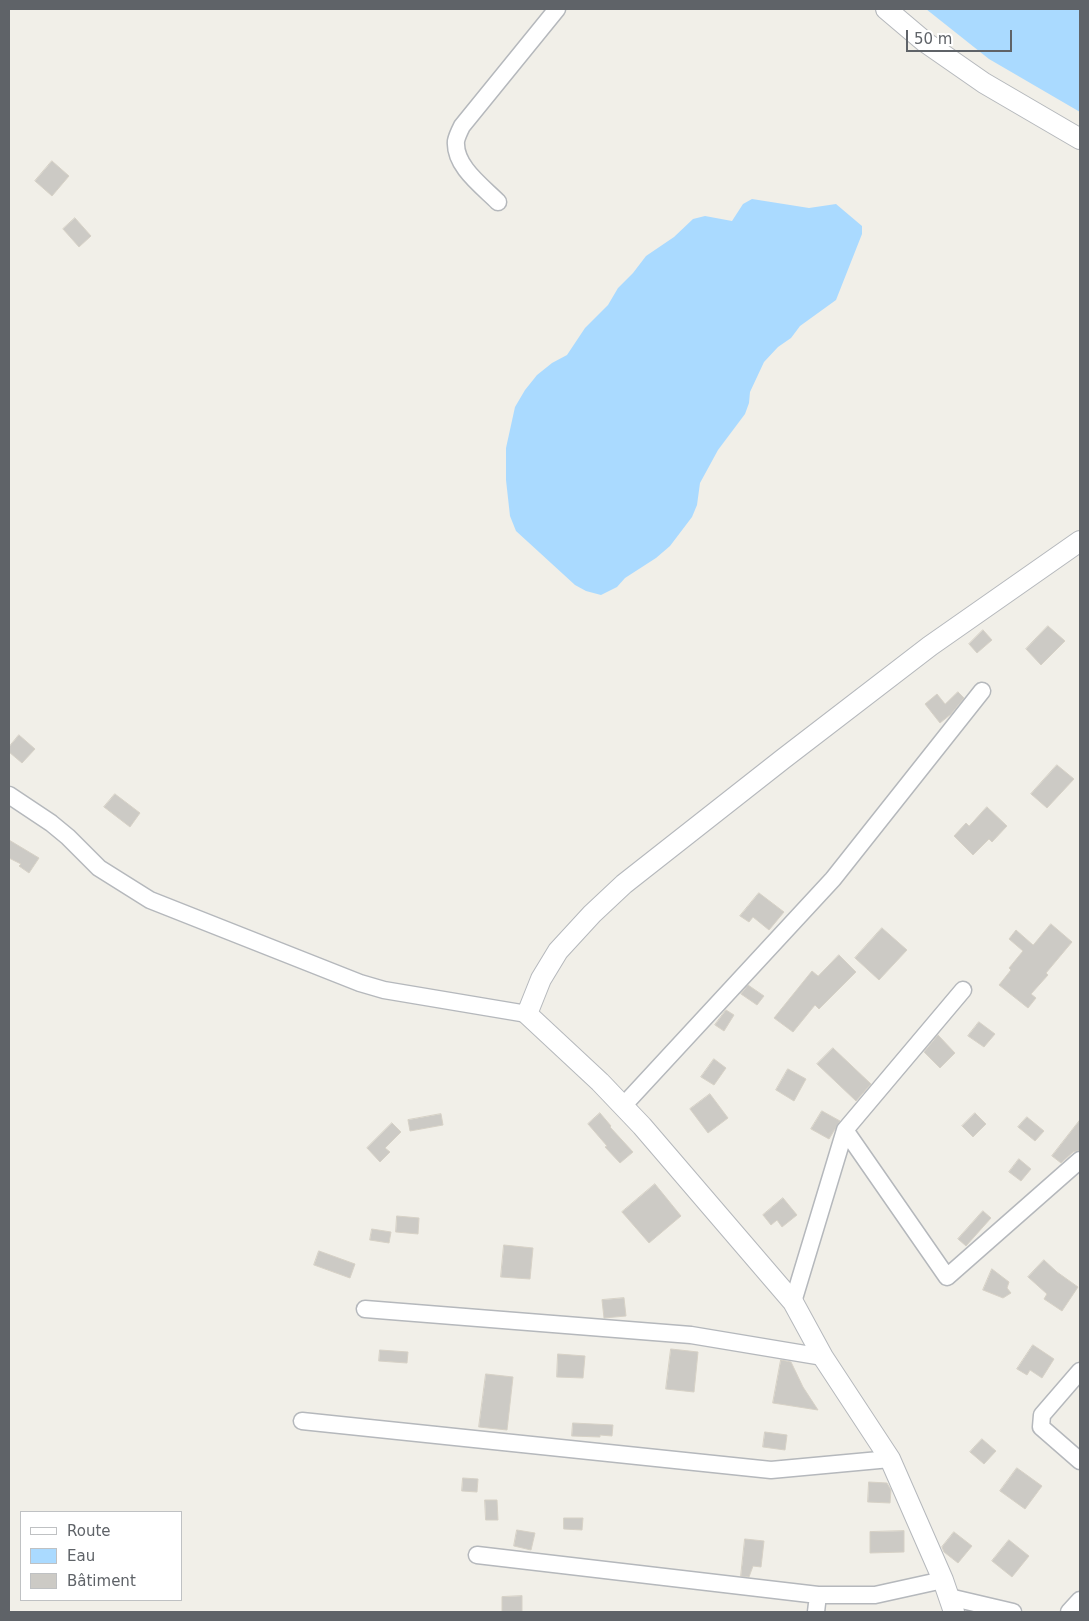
<!DOCTYPE html>
<meta charset="utf-8">
<style>
body{margin:0}
#map{position:relative;width:1089px;height:1621px;overflow:hidden;background:#f1efe8;font-family:"DejaVu Sans",sans-serif}
canvas{display:block}
.frame{position:absolute;inset:0;border:10px solid #5f6368;pointer-events:none}
.legend{position:absolute;left:20px;top:1511px;width:162px;height:90px;box-sizing:border-box;background:#fff;border:1px solid #bfc1c3;margin:0;padding:6px 9px;list-style:none;font-size:15px;color:#5f6368}
.legend li{display:flex;align-items:center;gap:10px;height:25px}
.legend b{width:25px;border:1px solid #bfc1c3}
.scale{position:absolute;left:906px;top:30px;width:106px;height:22px;box-sizing:border-box;border:2px solid #5f6368;border-top:0;padding-left:6px;font-size:15px;line-height:18px;white-space:nowrap;color:#5f6368;-webkit-text-stroke:4px #fff;paint-order:stroke}
</style>
<div id="map">
<canvas width="1089" height="1621"></canvas>
<div class="frame"></div>
<ul class="legend">
<li><b style="height:6px;background:#fff"></b>Route</li>
<li><b style="height:14px;background:#aadaff"></b>Eau</li>
<li><b style="height:14px;background:#cccac5"></b>Bâtiment</li>
</ul>
<div class="scale">50 m</div>
</div>
<script>
const g = document.querySelector('canvas').getContext('2d');
g.lineJoin = 'round';
function fillPath(path, color) { g.fillStyle = color; g.fill(path, 'evenodd'); }
function strokePath(path, color, width, dash) { g.strokeStyle = color; g.lineWidth = width; g.lineCap = dash ? 'butt' : 'round'; g.setLineDash(dash || []); g.stroke(path); }
const water = new Path2D(`
 M926 9H1080V112L989 59Z
 M752 199 809 208 836 204 862 226V234L836 300 800 326 791 338 778 347 764 362 750 392 749 403 745 414 718 450 700 483 697 505 692 517 670 546 656 558 625 578 617 587 601 595 586 591 575 585 516 531 510 516 506 480V448L515 407 525 390 537 375 552 363 567 355 585 328 608 305 618 288 633 273 646 256 674 237 693 219 705 216 732 221 743 204Z`);
const building = new Path2D(`
 M52 161 69 176 52 196 35 181Z
 M75 218 91 236 79 247 63 229Z
 M1048 626 1065 641 1041 665 1026 649Z
 M983 630 992 640 977 653 969 644Z
 M958 692 964 698 951 714 940 723 925 704 937 694 945 704Z
 M19 735 35 749 22 763 9 752V747Z
 M1057 765 1074 779 1047 808 1031 794Z
 M115 794 140 813 130 827 104 807Z
 M987 807 1007 826 992 842 989 839 973 855 954 836 966 823 969 826Z
 M9 840 39 858 29 873 19 866 21 864 9 858Z
 M759 893 784 912 769 930 753 917 749 922 740 916Z
 M1051 924 1072 942 1046 973 1048 975 1031 994 1036 998 1028 1008 999 985 1011 970 1009 968 1023 951 1009 939 1016 930 1033 945Z
 M882 928 907 950 879 980 855 958Z
 M839 955 856 972 819 1009 815 1005 793 1032 774 1018 812 971 818 976Z
 M748 985 764 996 757 1005 741 994Z
 M726 1010 734 1015 724 1031 715 1025Z
 M979 1022 995 1034 984 1047 968 1036Z
 M938 1035 955 1053 940 1068 924 1052Z
 M833 1048 871 1084 856 1101 817 1064Z
 M714 1059 726 1068 714 1085 701 1077Z
 M788 1069 806 1079 794 1101 776 1090Z
 M710 1094 728 1118 708 1133 690 1109Z
 M822 1111 840 1121 829 1139 811 1129Z
 M600 1113 611 1126 610 1127 633 1152 620 1163 605 1147 607 1146 588 1124Z
 M975 1113 986 1124 973 1137 962 1126Z
 M441 1114 443 1125 410 1131 408 1120Z
 M1027 1117 1044 1131 1035 1141 1018 1127Z
 M1080 1120V1150L1073 1152 1061 1163 1052 1156Z
 M392 1123 401 1132 385 1148 390 1152 380 1162 367 1148Z
 M1019 1159 1031 1169 1021 1181 1009 1172Z
 M655 1184 681 1216 649 1243 622 1212Z
 M783 1198 797 1215 782 1227 777 1220 771 1225 763 1215Z
 M983 1211 991 1218 966 1246 958 1239Z
 M397 1216 419 1218 418 1234 396 1232Z
 M372 1229 391 1232 389 1243 370 1240Z
 M504 1245 533 1248 530 1279 501 1277Z
 M319 1251 355 1264 350 1278 314 1265Z
 M1044 1260 1057 1272 1078 1287 1062 1311 1044 1299 1047 1294 1028 1277Z
 M992 1269 1009 1282 1007 1288 1011 1293 1003 1298 983 1290Z
 M624 1298 626 1316 604 1318 602 1300Z
 M1033 1345 1054 1359 1042 1378 1030 1370 1027 1375 1017 1369Z
 M671 1349 698 1352 694 1392 666 1389Z
 M380 1350 408 1352 407 1363 379 1361Z
 M558 1354 585 1356 583 1378 557 1377Z
 M781 1360 791 1362 803 1387 818 1410 773 1403Z
 M486 1374 513 1377 507 1430 479 1427Z
 M573 1423 613 1425 612 1436 600 1435V1437L572 1436Z
 M765 1432 787 1435 785 1450 763 1447Z
 M982 1439 996 1451 984 1464 970 1452Z
 M1017 1468 1042 1486 1025 1509 1000 1491Z
 M463 1478 478 1479 477 1492 462 1491Z
 M869 1482 887 1483 891 1490 890 1503 868 1502Z
 M485 1500H497L498 1520H486Z
 M564 1518H583L582 1530 564 1529Z
 M517 1530 535 1533 531 1550 514 1546Z
 M904 1531V1552L870 1553V1532Z
 M954 1532 972 1546 958 1563 944 1552 942 1547Z
 M745 1539 764 1541 761 1567 753 1566 749 1577 741 1576Z
 M1009 1540 1029 1556 1012 1577 992 1561Z
 M522 1596V1612H502V1597Z`);
const minor = new Path2D(`
 M498 202C482 186 454 166 456 141 457 136 460 130 462 126L557 9
 M9 795 51 823 68 837 99 868 150 900 360 983 384 990 527 1014
 M623 1106 833 879 982 691
 M845 1130 947 1277 1080 1160
 M793 1302 845 1130 963 990
 M365 1309 691 1335 823 1357
 M1080 1371 1042 1415 1041 1427 1080 1461
 M302 1421 771 1470 890 1459
 M477 1555 818 1595H875L943 1580
 M949 1597 1013 1612
 M816 1612 818 1595
 M1069 1612 1080 1600`);
const tertiary = new Path2D(`
 M886 9 925 42 984 83 1080 139
 M954 1612 943 1580 890 1459 823 1357 793 1302 642 1126 600 1082 527 1014 541 979 558 951 592 914 624 884 783 759 930 646 1080 541`);
fillPath(water, '#aadaff');
fillPath(building, '#cccac5');
strokePath(building, '#d6d1c6', 1);
strokePath(minor, '#b5b8bc', 19);
strokePath(tertiary, '#b5b8bc', 22);
strokePath(minor, '#fff', 16);
strokePath(tertiary, '#fff', 20);
</script>
